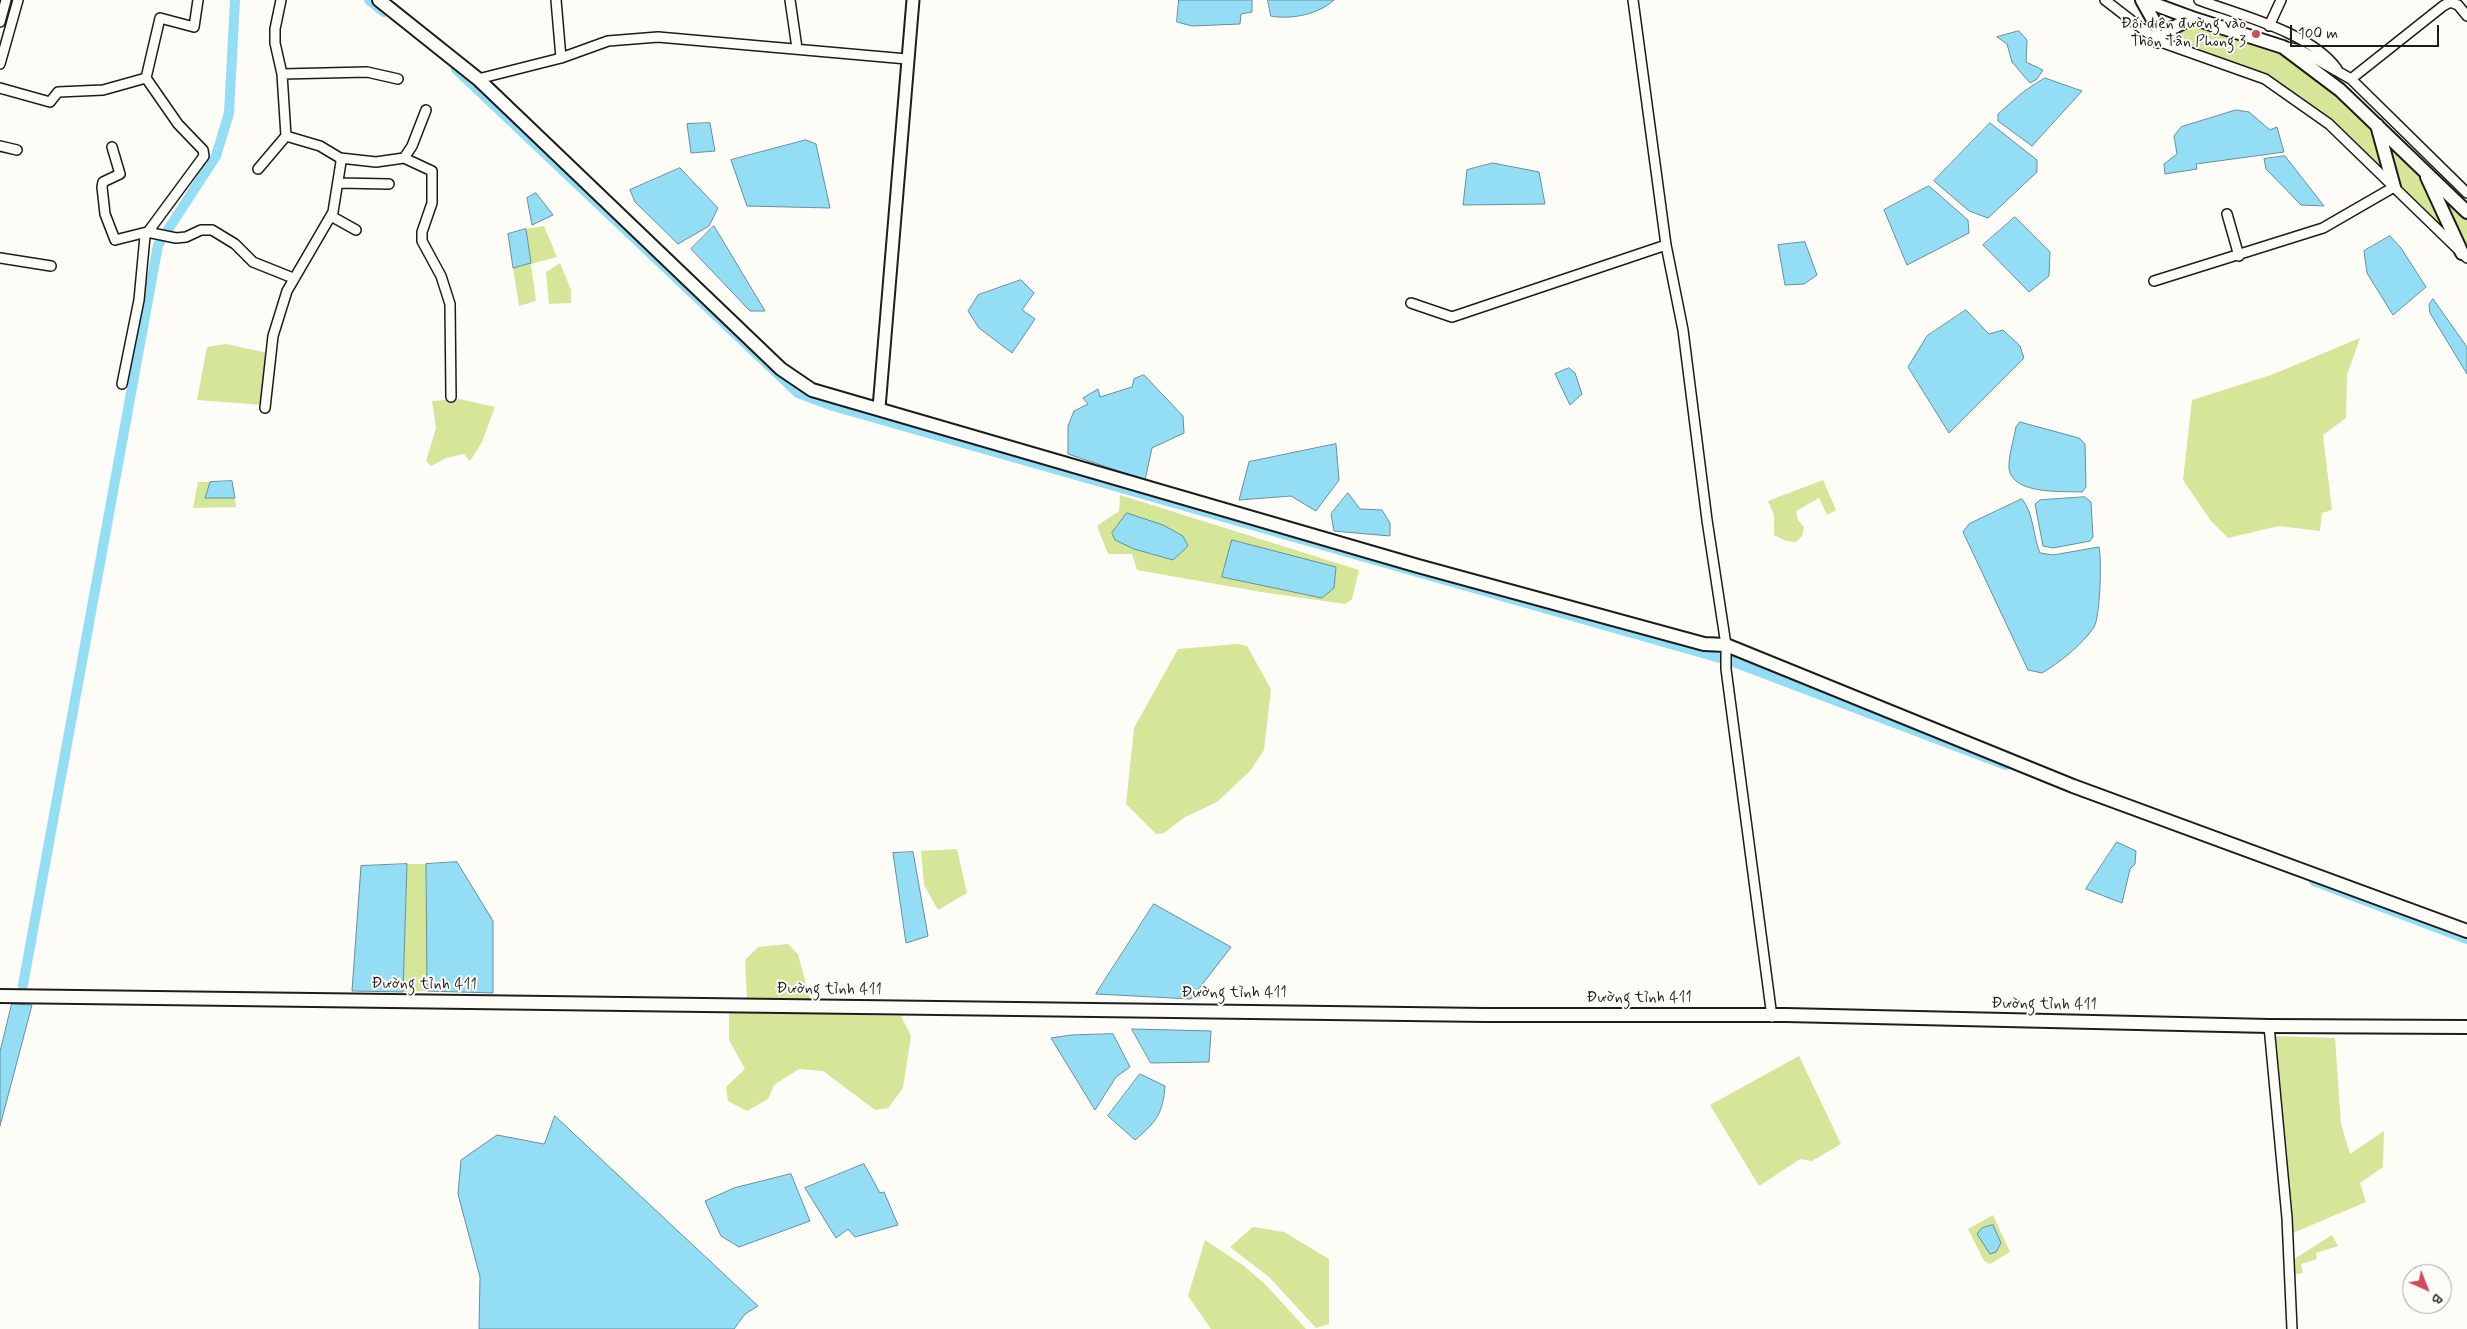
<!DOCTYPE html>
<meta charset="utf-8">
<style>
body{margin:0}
#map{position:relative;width:2467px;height:1329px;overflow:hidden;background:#fdfcf7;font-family:Mynerve,sans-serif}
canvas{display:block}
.north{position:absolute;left:2402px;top:1264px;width:50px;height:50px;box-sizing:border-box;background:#fdfcf7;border:1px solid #a3a29f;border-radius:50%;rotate:136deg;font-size:14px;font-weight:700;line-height:20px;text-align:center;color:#1c1c1c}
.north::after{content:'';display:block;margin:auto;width:18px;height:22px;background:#d1495b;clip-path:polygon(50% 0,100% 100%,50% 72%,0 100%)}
.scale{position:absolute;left:2290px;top:25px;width:149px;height:22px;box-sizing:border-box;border:2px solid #1c1c1c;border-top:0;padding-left:6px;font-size:15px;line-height:18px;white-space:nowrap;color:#1c1c1c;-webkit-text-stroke:4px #fdfcf7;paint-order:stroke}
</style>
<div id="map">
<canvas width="2467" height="1329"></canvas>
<div class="north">B</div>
<div class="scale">100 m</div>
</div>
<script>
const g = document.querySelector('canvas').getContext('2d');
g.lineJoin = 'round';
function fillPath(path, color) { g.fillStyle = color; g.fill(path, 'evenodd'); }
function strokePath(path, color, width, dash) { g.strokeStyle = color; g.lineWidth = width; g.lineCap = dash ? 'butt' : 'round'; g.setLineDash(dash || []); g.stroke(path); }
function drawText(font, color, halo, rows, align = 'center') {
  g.font = font + ' Mynerve,sans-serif'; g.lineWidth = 4; g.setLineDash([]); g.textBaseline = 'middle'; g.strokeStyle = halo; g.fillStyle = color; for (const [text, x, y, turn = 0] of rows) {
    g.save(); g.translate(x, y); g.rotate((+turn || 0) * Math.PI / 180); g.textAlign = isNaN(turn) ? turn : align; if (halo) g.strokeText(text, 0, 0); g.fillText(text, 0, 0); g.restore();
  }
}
const green = new Path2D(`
 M2195 23 2278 51 2309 70 2375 129 2390 179C2352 139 2311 98 2261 73 2230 58 2195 50 2163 40Z
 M2385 135 2418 169 2451 239 2396 186Z
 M2437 190 2467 219V254Z
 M544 226 557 257 531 264 536 301 519 306 513 268 531 263 526 229Z
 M560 263 571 290V303L549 304 546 272Z
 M2360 338 2347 375 2346 418 2323 435 2332 510 2322 513 2320 531 2279 526 2228 538 2211 521 2183 480 2192 400 2271 375Z
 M226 344 268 353 263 405 197 400 207 347Z
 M459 399 495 407 482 442 470 461 464 454 446 458 431 466 426 461 436 428 432 401Z
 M1823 480 1836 510 1827 515 1819 498 1796 511 1798 520 1804 527 1802 536 1796 542 1786 541 1774 535V515L1768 501Z
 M198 482H210L206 498H235L236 507 193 508Z
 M1120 495 1359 570 1352 599 1345 604 1261 592 1137 570 1132 554H1108L1097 526 1119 511ZM1336 567 1334 588 1321 598 1223 577Z
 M1238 644 1247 646 1271 689 1264 750 1250 771 1217 802 1185 817 1164 833 1156 834 1126 804 1134 728 1178 649Z
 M957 849 967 893 938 910 924 885 921 851Z
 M407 864H426L427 991 403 992Z
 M788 944 798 954 810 999 747 998 745 960 758 947Z
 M729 1011 901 1016 911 1036 903 1088 888 1108 875 1110 823 1071 799 1069 774 1085 768 1099 747 1111 728 1101 726 1087 745 1069 729 1040Z
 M2274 1036 2335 1038 2341 1124 2350 1154 2384 1131 2383 1167 2360 1183 2366 1202 2293 1233Z
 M1799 1056 1841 1144 1812 1161 1800 1159 1759 1186 1710 1105Z
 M1993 1215 2010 1252 1990 1264 1984 1261 1968 1229Z
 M1253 1227 1284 1232 1329 1259V1324L1316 1328 1269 1277 1230 1247Z
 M2332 1235 2338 1246 2316 1253 2317 1259 2301 1264 2303 1273 2292 1275 2291 1261Z
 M1205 1240 1244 1266 1266 1285 1306 1329H1211L1188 1296Z`);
const water = new Path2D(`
 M1179 0H1252V12L1241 14 1240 24 1192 26 1177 22Z
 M1268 0H1334C1319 14 1292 20 1271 16Z
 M2019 31 2027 40 2026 62 2043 70 2037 79 2030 83 2012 62 2007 44 1997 37Z
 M2045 78 2082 91 2032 146 1998 121V114L2023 92Z
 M2236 110 2249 112 2270 130 2277 127 2284 152 2196 164 2197 169 2165 174 2164 164 2177 154 2174 136 2181 127Z
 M710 123 715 151 691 153 687 124Z
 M1990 123 2037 160V172L1988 218 1969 211 1934 181Z
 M806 140 816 144 830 208 747 206 731 160Z
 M2285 156 2324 206 2301 205 2266 169 2264 159Z
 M1493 163 1539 172 1545 204 1463 205 1467 170Z
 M680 168 718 208 709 226 678 244 635 202 630 190Z
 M1929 186 1968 220 1969 233 1907 265 1884 210Z
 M536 193 553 215 532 225 527 198Z
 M2015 217 2050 252 2049 276 2029 292 1983 245Z
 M714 226 765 311H750L691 249Z
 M526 229 531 263 513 268 508 234Z
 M2390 236 2401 248 2426 287 2393 315 2367 273 2364 251Z
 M1805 242 1817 275 1804 284 1785 285 1778 245Z
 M1021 280 1034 293 1022 310 1035 319 1012 353 979 328 968 311 978 295Z
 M2433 299 2467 347V374L2430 313 2429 305Z
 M1966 310 1989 334 2003 330 2020 346 2024 358 1949 433 1908 367 1927 336Z
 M1569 368 1575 373 1582 394 1570 405 1555 374Z
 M1144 375 1183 416 1184 433 1152 448 1145 480 1068 454V426L1074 411 1088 404 1083 398 1098 389 1100 397 1132 387 1134 379Z
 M2020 422 2079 438 2085 444 2086 487 2082 492C2063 491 2013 495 2009 469 2008 457 2014 439 2016 427Z
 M1336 444 1339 480 1316 511 1291 496 1239 500 1249 462Z
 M232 481 235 498H205L210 482Z
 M1348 493 1360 509 1382 510 1390 523V536L1334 531 1331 514Z
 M2085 497 2091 502 2093 537 2090 541 2053 548 2043 546 2035 504 2040 500Z
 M2022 499C2034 513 2033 537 2040 553L2053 555 2099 547C2102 559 2100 618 2094 627 2083 644 2059 663 2042 673L2028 670 1963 532 1969 524Z
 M1127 513 1163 525 1183 536 1188 546 1173 560 1134 549 1115 540 1112 533Z
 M1232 540 1336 567 1334 588 1322 598 1222 577Z
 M2117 842 2136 851 2135 864 2130 869 2122 903 2086 889Z
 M913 852 928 936 906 943 893 853Z
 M457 862 493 921V993L427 991 426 864Z
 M407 864 403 992 352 991 361 866Z
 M1154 904 1231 947 1191 999 1096 994Z
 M12 1004 32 1005 0 1126V1052Z
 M1132 1029 1211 1031 1209 1062 1151 1063Z
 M1113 1034 1130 1067 1116 1077 1095 1110 1051 1038 1071 1035Z
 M1140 1074 1165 1086C1163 1114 1156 1122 1135 1140L1108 1116Z
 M555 1116 758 1306 745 1314 734 1329H479L480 1277 458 1194 461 1160 497 1135 544 1144Z
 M864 1164 880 1193 884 1192 898 1225 855 1237 848 1229 836 1238 805 1188Z
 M791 1174 810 1221 739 1247 721 1236 705 1201 734 1188Z
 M1993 1225 2001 1243 1996 1252 1990 1254 1977 1234 1982 1228Z`);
const canal = new Path2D(`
 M369 0 384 12
 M456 69 798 393 833 406 1734 662 2006 765
 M2314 881 2467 939
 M23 985 158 245 216 156 229 113 235 0`);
const minor = new Path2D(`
 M556 0 561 58
 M790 0 797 48
 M1633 0 1666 245 1683 330 1707 520 1726 645V669L1772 1017
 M2105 0 2158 41 2265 79 2329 124 2467 258
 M2199 0C2240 15 2312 33 2337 69
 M0 22 6 0
 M2269 26 2281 0
 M2286 47 2300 50 2351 79 2443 6 2450 2 2458 5 2467 16
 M0 64 18 0
 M282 74 367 72 398 79
 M478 79 561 58 608 41 658 37 907 59
 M2351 79 2467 193
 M0 88 50 102 58 92 103 90 146 78
 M0 146 17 150
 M112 147 120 174 103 182 102 187 105 214 115 240 147 232 176 238 186 237 201 230H212L235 244 253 262 293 278
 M340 158 376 162 404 158 412 146 426 110
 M404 158 432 171V203L422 232V241L441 276 450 304 451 397
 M258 169 286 136
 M339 183 389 184
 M2227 214 2239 256
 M331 216 356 230
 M0 258 51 266
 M2154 281 2323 228 2394 187
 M1411 303 1452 317 1666 245
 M122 384 139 300 145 236 204 156 203 150 178 124 146 78 160 18 194 27 198 0
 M265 408 273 336 287 291 333 212 341 162 340 158 320 146 286 136 282 74 275 43V29L281 0
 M2269 1026 2287 1218 2292 1329`);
const tertiary = new Path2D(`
 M879 408 913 0`);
const secondary = new Path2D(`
 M379 0 478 79 781 369 812 390 1418 566 1704 644 1726 645 2073 786 2467 931
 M2142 0 2161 34
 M2143 0 2192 18 2283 47 2340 90 2467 212
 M2158 41 2161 34 2192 18
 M2377 125 2394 187
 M2427 177 2462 253
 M0 996 1485 1015H1786L2269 1026 2467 1027`);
const markers = [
 [2256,34,5,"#d1495b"]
];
const poiNames = [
 ["Đối diện đường vào",2246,25],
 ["Thôn Tân Phong 3",2246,43]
];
const streetNames = [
 ["Đường tỉnh 411",424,985,1],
 ["Đường tỉnh 411",829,990,1],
 ["Đường tỉnh 411",1234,994],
 ["Đường tỉnh 411",1639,999],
 ["Đường tỉnh 411",2044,1005,1]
];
fillPath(green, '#d5e699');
fillPath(water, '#94def5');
strokePath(water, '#64909e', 1);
strokePath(canal, '#94def5', 10);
strokePath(minor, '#1c1c1c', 12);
strokePath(tertiary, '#1c1c1c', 15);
strokePath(secondary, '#1c1c1c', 16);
strokePath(minor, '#fdfcf7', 9);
strokePath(tertiary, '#fdfcf7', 11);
strokePath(secondary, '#fdfcf7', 12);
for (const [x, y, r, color] of markers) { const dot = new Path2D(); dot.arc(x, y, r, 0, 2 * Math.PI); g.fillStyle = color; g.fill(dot); strokePath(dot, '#fdfcf7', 2); }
drawText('16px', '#1c1c1c', '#fdfcf7', poiNames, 'right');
drawText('16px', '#1c1c1c', '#fdfcf7', streetNames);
</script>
